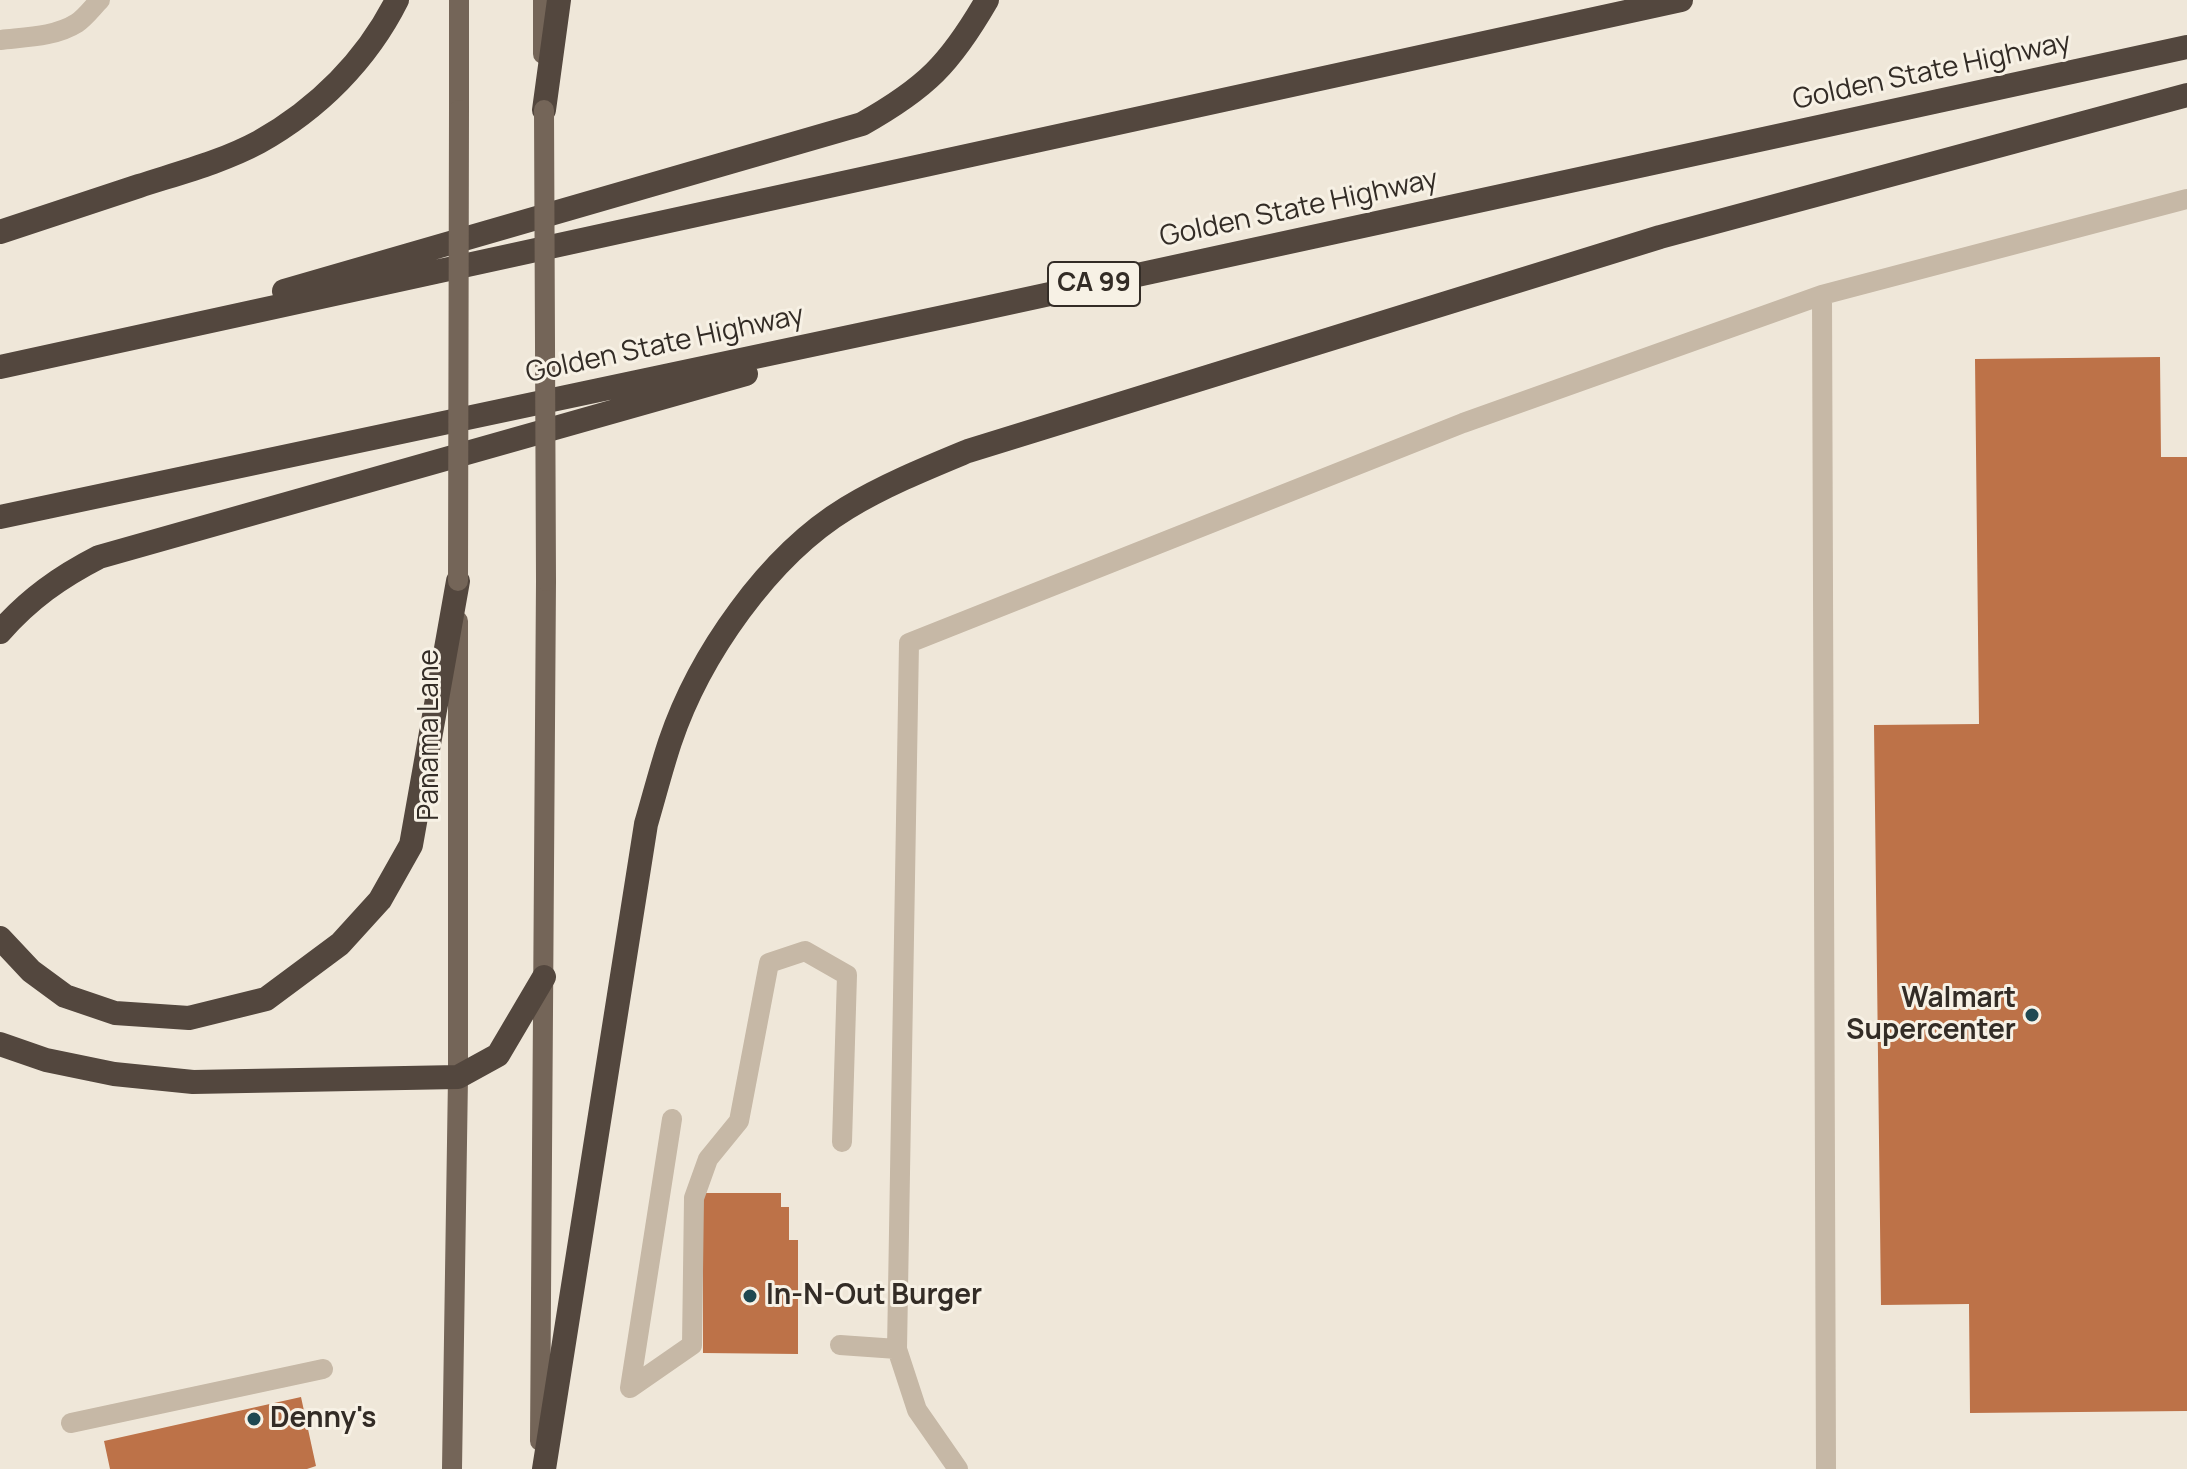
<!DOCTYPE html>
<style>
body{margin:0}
canvas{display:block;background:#efe7d9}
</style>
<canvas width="2187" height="1469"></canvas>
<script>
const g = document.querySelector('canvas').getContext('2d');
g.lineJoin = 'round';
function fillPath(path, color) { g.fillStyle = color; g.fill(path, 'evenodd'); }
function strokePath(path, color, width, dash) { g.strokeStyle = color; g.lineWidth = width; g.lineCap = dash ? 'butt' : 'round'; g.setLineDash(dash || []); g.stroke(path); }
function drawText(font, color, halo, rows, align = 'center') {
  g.font = font + ' Manrope,sans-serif'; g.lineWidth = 6; g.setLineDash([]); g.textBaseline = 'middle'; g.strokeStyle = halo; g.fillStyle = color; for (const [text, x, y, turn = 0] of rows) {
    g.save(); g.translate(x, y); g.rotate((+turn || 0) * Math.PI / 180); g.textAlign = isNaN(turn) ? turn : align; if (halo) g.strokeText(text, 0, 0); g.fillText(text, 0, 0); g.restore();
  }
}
const building = new Path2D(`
 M2160 357 2161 457H2187V1411L1970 1413 1969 1304 1881 1305 1874 725 1979 724 1975 359Z
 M703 1193H781V1207H789V1240H798V1354L703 1353Z
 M301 1397 316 1466 307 1469H110L104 1441Z`);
const minor = new Path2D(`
 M0 40C25 37 55 37 77 23 85 18 93 7 100 0
 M1822 295 1826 1469
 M840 1345 897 1349
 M630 1388 692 1345 694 1198 708 1159 739 1121 769 963 805 951 847 975 842 1142
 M630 1388 672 1119
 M71 1423 323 1369
 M958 1469 917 1410 897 1349 909 643 1463 423 1822 295 2187 199`);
const major = new Path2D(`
 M459 0V110
 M543 0V54
 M540 1441 546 581
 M452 1469 458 1077V621`);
const highway = new Path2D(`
 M544 110 559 0
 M0 232C46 217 93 201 139 186 179 173 222 162 259 142 318 109 367 60 397 0
 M284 291 862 124C926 88 950 64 987 0
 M0 367 1681 0
 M0 517 967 312 2187 47
 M0 632C29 599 60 577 99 557L746 374
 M0 938 31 971 65 996 115 1013 189 1018 266 999 340 944 380 900 411 845 458 581
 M0 1044 46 1060 114 1074 193 1082 458 1077 498 1055 544 977
 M544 1469 646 824C654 797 661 769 670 742 699 656 768 556 847 508 885 485 927 468 968 451L1660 237 2187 95`);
const majorBridge = new Path2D(`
 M544 110 546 581
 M458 581 459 110`);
const markers = [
 [2032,1015,8,"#1f4851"],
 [750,1296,8,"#1f4851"],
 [254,1419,8,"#1f4851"]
];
const shields = [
 [1094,284,92]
];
const shieldNames = [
 ["CA 99",1094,284]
];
const streetNames = [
 ["Golden State Highway",1932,72,-12],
 ["Golden State Highway",1299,209,-12],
 ["Golden State Highway",665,345,-12],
 ["Panama Lane",430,735,-90]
];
const poiNames = [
 ["Walmart",2016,999,"right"],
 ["Supercenter",2016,1031,"right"],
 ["In-N-Out Burger",766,1296],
 ["Denny's",270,1419]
];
fillPath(building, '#bd7248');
strokePath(minor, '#c6b8a6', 20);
strokePath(major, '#746558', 20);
strokePath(highway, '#53473e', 24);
strokePath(majorBridge, '#746558', 20);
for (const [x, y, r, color] of markers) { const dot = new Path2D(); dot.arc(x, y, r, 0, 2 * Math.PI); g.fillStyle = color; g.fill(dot); strokePath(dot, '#f7f1e5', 3); }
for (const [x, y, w] of shields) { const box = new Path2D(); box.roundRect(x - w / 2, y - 22, w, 44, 6); g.fillStyle = '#f7f1e5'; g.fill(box); strokePath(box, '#332c26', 2); }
drawText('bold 26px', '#332c26', null, shieldNames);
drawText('28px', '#332c26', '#f7f1e5', streetNames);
drawText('bold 28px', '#332c26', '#f7f1e5', poiNames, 'left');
</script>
